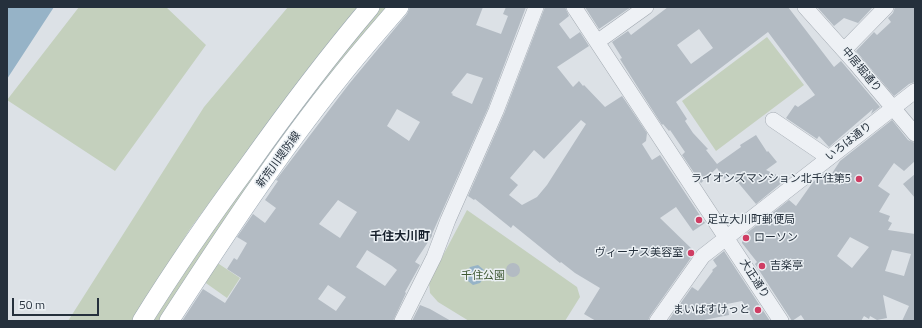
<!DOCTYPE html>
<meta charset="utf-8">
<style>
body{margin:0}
#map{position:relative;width:922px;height:328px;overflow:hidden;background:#dce1e6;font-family:"Titillium Web",sans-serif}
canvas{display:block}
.frame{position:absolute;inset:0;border:8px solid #25303c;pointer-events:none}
.scale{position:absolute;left:12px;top:298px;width:87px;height:18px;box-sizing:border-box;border:2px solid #25303c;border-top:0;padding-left:5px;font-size:12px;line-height:14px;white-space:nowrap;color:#25303c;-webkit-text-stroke:3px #ebf0f4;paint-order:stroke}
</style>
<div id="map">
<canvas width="922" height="328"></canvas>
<div class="frame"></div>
<div class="scale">50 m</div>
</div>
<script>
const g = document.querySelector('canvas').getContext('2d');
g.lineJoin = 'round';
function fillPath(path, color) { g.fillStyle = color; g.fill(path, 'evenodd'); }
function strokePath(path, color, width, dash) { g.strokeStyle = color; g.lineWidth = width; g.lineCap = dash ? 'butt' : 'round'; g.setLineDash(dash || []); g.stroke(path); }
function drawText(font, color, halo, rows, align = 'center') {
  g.font = font + ' "Titillium Web","Noto Sans JP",sans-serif'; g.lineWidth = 3; g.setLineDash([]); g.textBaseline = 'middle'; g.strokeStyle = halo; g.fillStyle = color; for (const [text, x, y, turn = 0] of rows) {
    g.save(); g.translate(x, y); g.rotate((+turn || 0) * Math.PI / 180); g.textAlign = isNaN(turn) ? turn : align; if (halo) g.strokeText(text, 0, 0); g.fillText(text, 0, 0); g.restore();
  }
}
const green = new Path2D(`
 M79 7H166L206 45 115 171 7 100Z
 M288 7H360L307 70 190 229 132 321H68L204 107Z
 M380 7H391L164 321H152L229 204 344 49Z
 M767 37 804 85 716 151 682 101Z
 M467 210 577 287 580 297 565 321H469L438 302 430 293 429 282Z
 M216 262 240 278 227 298 203 281Z`);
const water = new Path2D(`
 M7 7H54L7 79Z
 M478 265 484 270 485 276 480 283 473 285 468 281 466 273 470 267Z`);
const building = new Path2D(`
 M410 7H483L476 25 501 34 508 16 503 14 506 7H526L488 108 432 234V236L415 262 420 265 405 292 406 293 393 321H182L203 289 225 303 241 278 227 269 234 258 237 260 247 243 237 237 253 214 265 223 276 208 265 200 278 181 276 180 349 84 407 14ZM467 73 483 78 472 104 452 95 453 94 451 93ZM397 109 420 122 409 141 387 126ZM338 200 357 212 340 238 319 224ZM367 250 392 266 397 270 385 286 356 267ZM328 285 346 297 336 311 318 299Z
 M545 7H565L569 16 559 24 570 39 580 32 589 46 557 67 573 87 579 81 583 86 584 85 605 107 622 96 647 133 646 141 642 144 652 160 660 155 705 223 693 231 676 207 660 218 695 252 650 316 648 321H596L584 314 600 288 575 273 561 262 560 263 513 225 511 228 475 199 474 200 468 196 504 114ZM581 120 586 124 547 185 537 197 522 205 509 195 518 185 510 178 534 150 544 159Z
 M585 7H631L599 29Z
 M668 7H788L834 67 841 61 880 107 871 114 873 109 829 147 819 136 817 139 786 118 795 105 798 107 815 95 768 32 676 102 687 119 685 121 693 133 708 149 706 150 717 164 741 147 740 145 756 135 767 152 768 151 777 162 766 170 781 177 784 181 756 204 731 174 724 179 717 168 701 183 682 155 685 152 670 130 669 131 663 124 662 125 637 86 620 59 622 58 612 42 628 31 631 35ZM699 29 713 48 691 64 677 45Z
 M817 7H873L858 23 844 18 834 26Z
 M895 7H915V82L909 84 894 96 856 51 874 32 877 35 891 22 888 18 893 13Z
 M892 120 908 140 915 143V161L904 171 894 163 878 186 890 194 879 212 890 216 888 221 892 223 888 230 915 234V321H902L909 306 883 295 887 318 877 320 870 316 869 319 864 316 861 321H805L801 315 792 321 755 264 757 262 742 243 743 236 789 200 796 206 813 182 823 174 829 178 840 161ZM850 237 869 247 852 268 837 256ZM892 250 911 254 904 276 885 271Z
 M915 174V198L903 184Z
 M724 251 770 321H754L742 301 727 304 729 315 699 321H668L692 287 698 291 713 271 712 270 717 266 713 260Z
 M506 270a7 7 0 1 1 14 0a7 7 0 1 1-14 0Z
 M420 305 430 309 451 321H412Z`);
const minor = new Path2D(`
 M574 7 781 321
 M805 7 856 64 915 134
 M597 42 646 7
 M844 50 886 7
 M773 120 829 158
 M402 321 434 257 448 220 496 111 536 7
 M657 321 703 256 915 91`);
const major = new Path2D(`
 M142 321C175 268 211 216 248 166 287 111 327 58 370 7
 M169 321C223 238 278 154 340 77 359 53 379 30 399 7`);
const markers = [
 [859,179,4,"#cf3d63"],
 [699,220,4,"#cf3d63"],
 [746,238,4,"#cf3d63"],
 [691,253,4,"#cf3d63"],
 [762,266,4,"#cf3d63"],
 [758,310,4,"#cf3d63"]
];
const streetNames = [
 ["中居堀通り",861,70,50],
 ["いろは通り",849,142,-38],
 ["新荒川堤防線",279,160,-54],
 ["大正通り",754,279,57]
];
const poiNames = [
 ["ライオンズマンション北千住第5",851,179],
 ["足立大川町郵便局",707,220,"left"],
 ["ローソン",754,238,"left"],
 ["ヴィーナス美容室",683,253],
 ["吉楽亭",770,266,"left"],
 ["まいばすけっと",750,310]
];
const parkNames = [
 ["千住公園",483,276]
];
const neighbourhoodNames = [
 ["千住大川町",400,237]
];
fillPath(green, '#c4d0bd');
fillPath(water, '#96b3c7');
fillPath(building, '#b3bbc3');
strokePath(minor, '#a1a8b0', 16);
strokePath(major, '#9ba7b2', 20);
strokePath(minor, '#eef1f5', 15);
strokePath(major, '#fff', 19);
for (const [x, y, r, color] of markers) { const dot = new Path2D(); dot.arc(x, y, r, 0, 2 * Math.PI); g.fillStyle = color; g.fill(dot); strokePath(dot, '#ebf0f4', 1.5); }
drawText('11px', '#25303c', '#ebf0f4', streetNames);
drawText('11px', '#25303c', '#ebf0f4', poiNames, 'right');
drawText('11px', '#3e5833', '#ebf0f4', parkNames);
drawText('bold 12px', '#18212d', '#ebf0f4', neighbourhoodNames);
</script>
